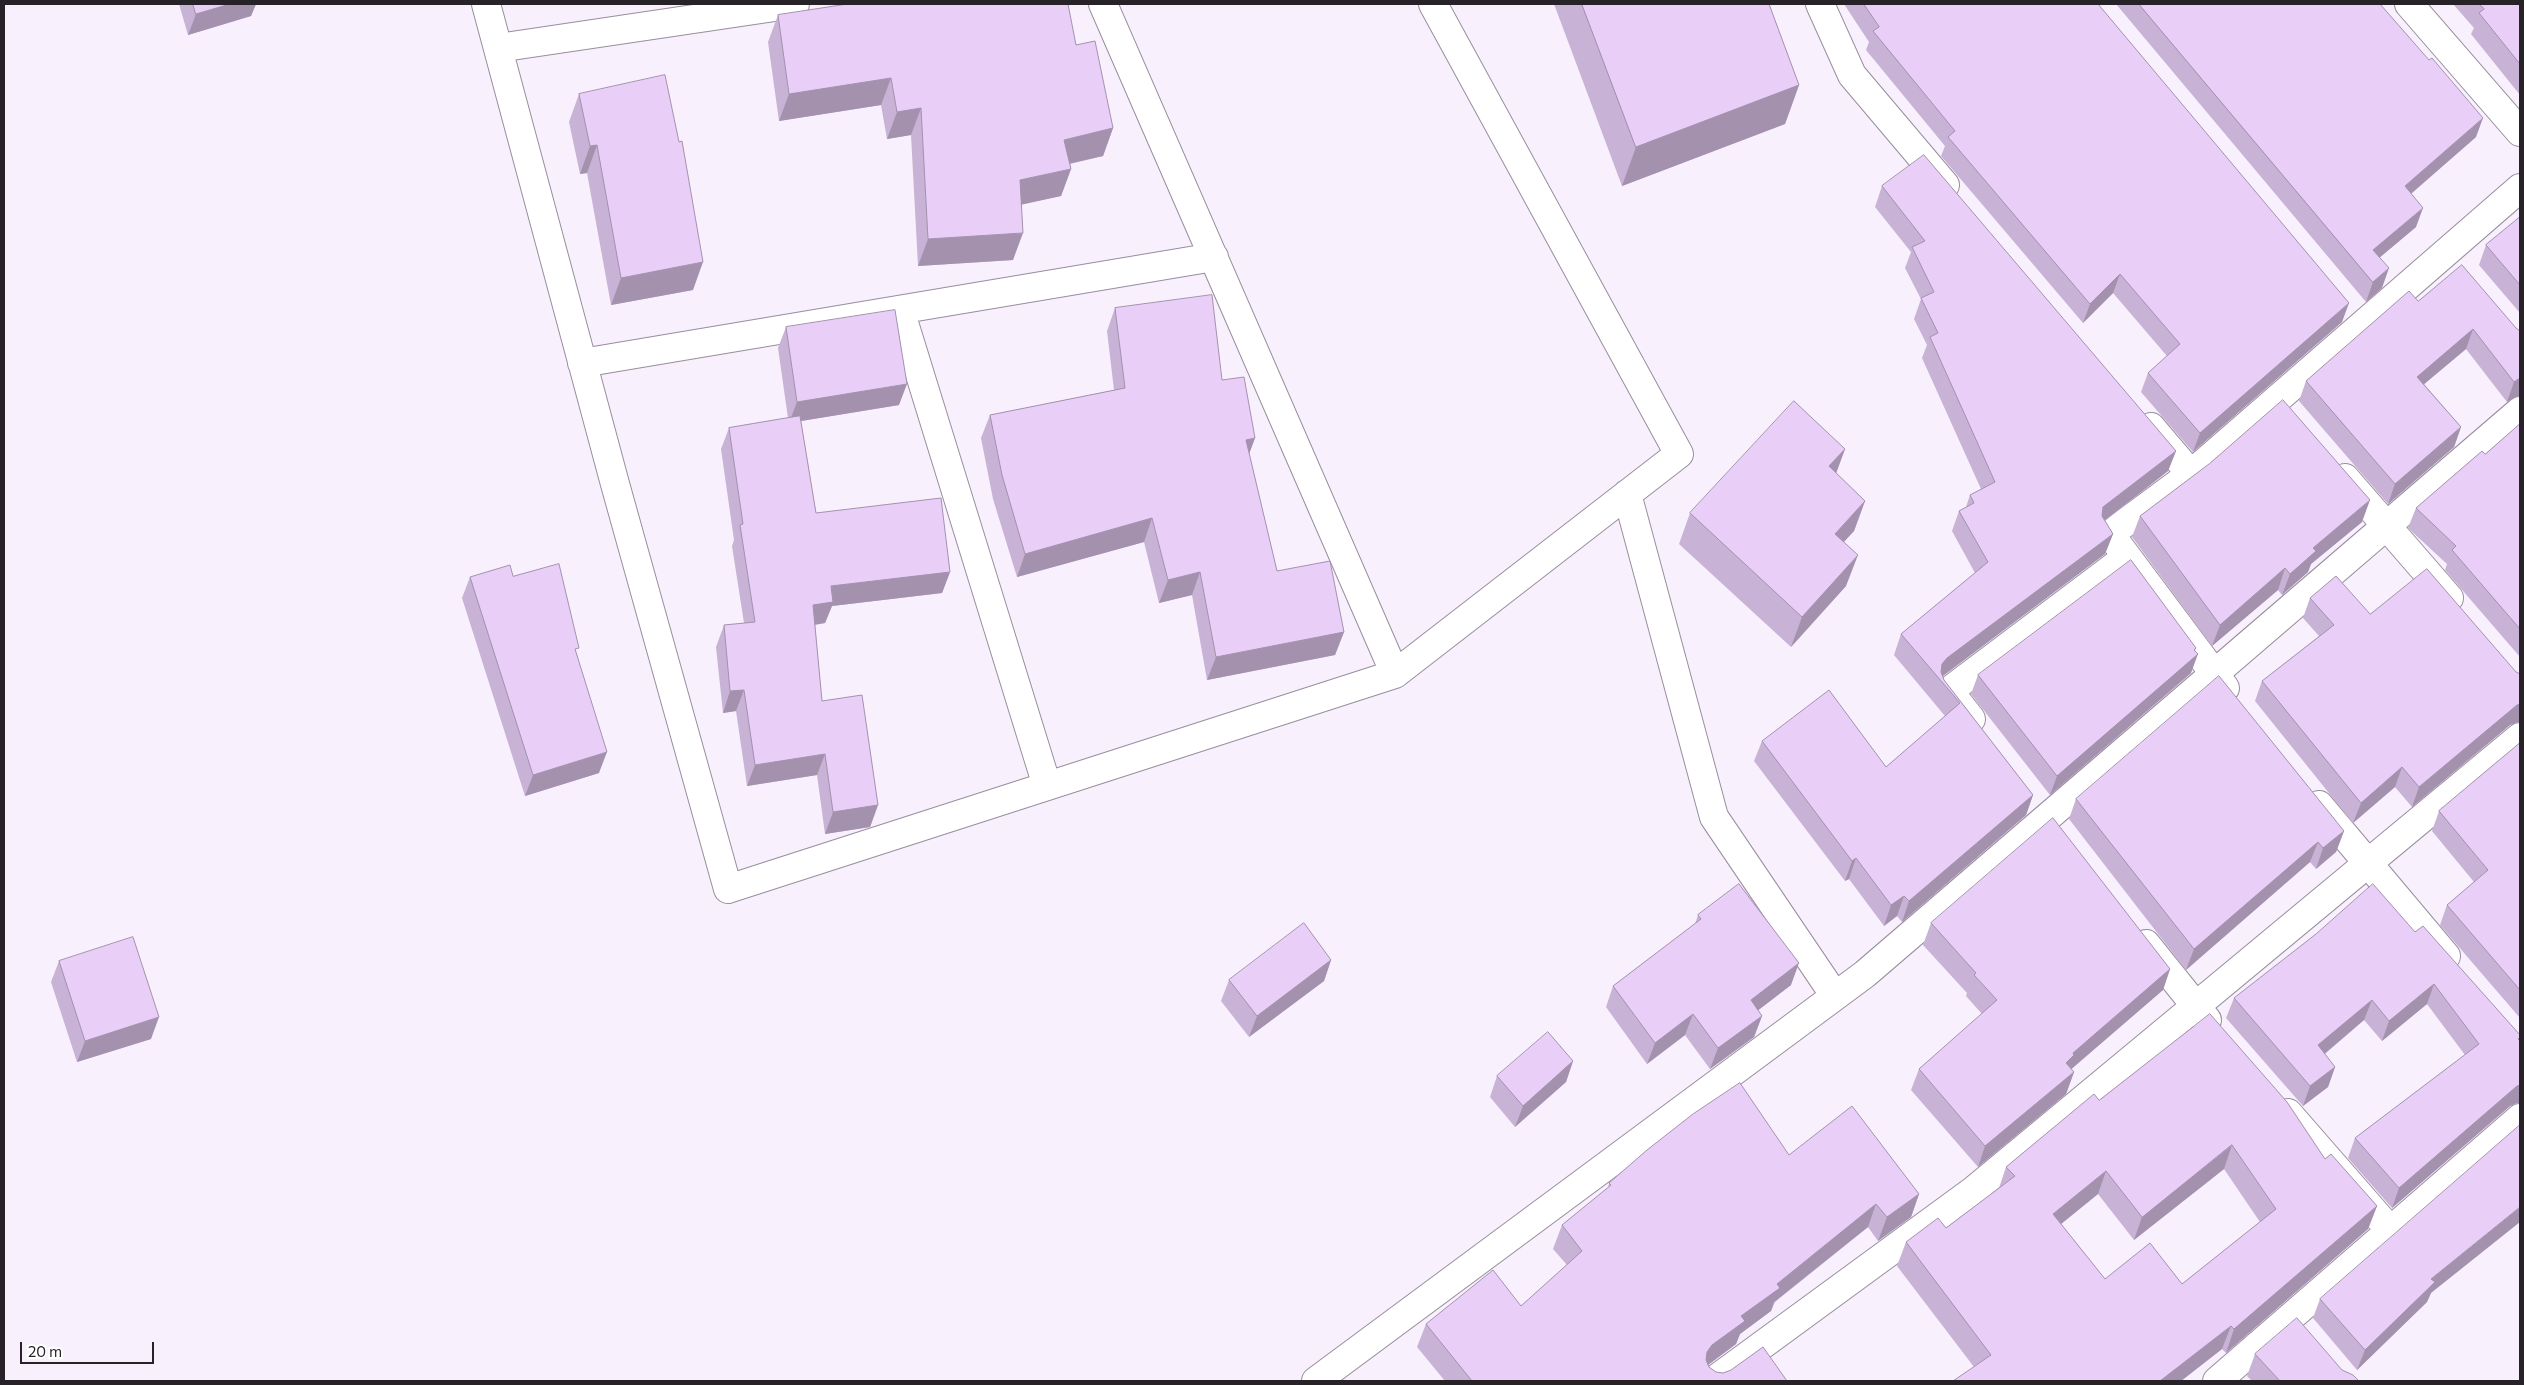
<!DOCTYPE html>
<style>
body{margin:0}
#map{position:relative;width:2524px;height:1385px;overflow:hidden;background:#f8f0fd;font-family:Commissioner,sans-serif}
canvas{display:block}
.frame{position:absolute;inset:0;border:5px solid #262228;pointer-events:none}
.scale{position:absolute;left:20px;top:1342px;width:134px;height:22px;box-sizing:border-box;border:2px solid #262228;border-top:0;padding-left:6px;font-size:15px;line-height:18px;white-space:nowrap;color:#262228;-webkit-text-stroke:4px #fff;paint-order:stroke}
</style>
<div id="map">
<canvas width="2524" height="1385"></canvas>
<div class="frame"></div>
<div class="scale">20 m</div>
</div>
<script>
const g = document.querySelector('canvas').getContext('2d');
g.lineJoin = 'round';
function strokePath(path, color, width, dash) { g.strokeStyle = color; g.lineWidth = width; g.lineCap = dash ? 'butt' : 'round'; g.setLineDash(dash || []); g.stroke(path); }
function fillPath(path, color) { g.fillStyle = color; g.fill(path, 'evenodd'); }
const minor = new Path2D(`
 M486 4 615 484 728 889 1395 674 1103 4
 M1820 4 1852 75 1945 185
 M2409 4 2520 132
 M498 48 795 4
 M900 310 1047 786
 M582 363 1214 257
 M2151 427 2191 474 2110 534 2225 688
 M2191 474 2520 188
 M2345 478 2449 598
 M1627 494 1714 817 1835 996
 M1395 674 1679 454 1433 4
 M1971 719 1949 691 2127 557
 M2319 805 2446 956
 M2146 944 2207 1020
 M2288 1113 2390 1230
 M1316 1381 1865 974 2520 411
 M1713 1381 1974 1190 2520 737
 M2217 1381 2520 1118`);
const wall = new Path2D(`
 M179 4H256L251 16 188 35Z
 M1554 4H1769L1799 85 1785 124 1622 186Z
 M1844 4H2098L2342 322 2193 452 2141 392 2148 373 2167 356 2113 293 2083 323 1941 156 1945 146 1866 50 1869 42Z
 M2116 4H2380L2476 137 2411 194 2416 227 2379 258 2382 288 2366 302Z
 M2453 4H2520V95L2471 34 2474 28Z
 M778 15 1076 45 1113 128 1103 156 1070 164 1071 169 1061 196 1022 204 1013 260 918 266 911 135 887 139 881 105 779 121 768 42Z
 M579 94 693 290 611 305 587 173 580 174 569 122Z
 M1882 186 2176 451 2168 471 2105 521 2113 534 2105 554 1942 676 1944 680 2033 795 2026 815 1902 922 1897 916 1884 926 1849 879 1845 881 1754 761 1762 741 1886 767 1945 716 1894 655 1901 634 1975 573 1952 531 1959 511 1966 507 1970 495 1981 489 1922 358 1927 345 1914 319 1921 299 1905 268 1911 252 1875 207Z
 M2520 217V313L2479 265 2486 245Z
 M2418 301 2516 328 2520 331V396H2518L2507 402 2466 349 2424 384 2461 427 2454 447 2388 504 2299 401 2306 381Z
 M1115 308 1222 380 1255 438 1249 454 1277 571 1344 632 1335 655 1207 680 1192 595 1159 603 1144 542 1017 577 993 499 981 438 990 415 1114 390 1107 331Z
 M786 327 899 405 801 421 816 513 950 572 942 593 832 606 825 623 815 625 822 701 878 805 870 827 825 834 817 775 747 786 736 711 723 713 716 647 724 625 744 623 732 546 734 540 721 449 729 428 788 418 778 348Z
 M2520 424V657L2445 570 2447 564 2408 528 2416 508 2485 454Z
 M1845 449 1836 473 1865 501 1854 531 1844 542 1846 586 1791 647 1679 544 1690 513Z
 M2140 516 2362 522 2311 564 2308 572 2282 595 2278 590 2212 646 2132 537Z
 M513 576 577 654 599 773 525 796 462 598 470 577Z
 M2310 598 2370 614 2516 672 2520 674V722H2518L2510 725 2412 807 2395 787 2353 823 2255 701 2262 681 2319 636 2303 618Z
 M2195 650 2191 673 2050 795 1971 694 1978 675Z
 M2520 743V1018L2440 925 2447 905 2474 882 2432 831 2439 811Z
 M2076 799 2344 831 2336 852 2316 869 2310 862 2186 970 2069 819Z
 M1698 915 1791 985 1758 1010 1762 1016 1754 1037 1710 1069 1685 1035 1647 1064 1606 1007 1613 986 1695 924Z
 M1931 923 2170 969 2163 990 2071 1069 2074 1072 2066 1094 1978 1167 1911 1090 1919 1069 1982 1014 1966 996 1967 993 1923 945Z
 M2415 932 2520 1035V1103H2517L2510 1106 2392 1208 2348 1158 2355 1138 2465 1055 2427 1004 2382 1041 2364 1020 2325 1054 2335 1067 2328 1087 2303 1106 2226 1018 2234 998Z
 M1331 960 1324 981 1249 1037 1221 1001 1229 980Z
 M59 961 151 1039 77 1062 51 982Z
 M1573 1061 1566 1082 1515 1127 1490 1097 1497 1076Z
 M2099 1100 2325 1159 2377 1206 2368 1229 2226 1353 2222 1349 2181 1381H1953L1974 1367 1897 1266 1906 1242 1946 1228 1999 1188 2006 1167ZM2224 1169 2260 1222 2182 1284 2105 1279 2061 1224 2098 1194 2134 1240Z
 M1789 1155 1919 1194 1911 1217 1878 1241 1868 1227 1775 1302 1771 1311 1740 1334 1736 1344 1708 1365 1709 1367 1716 1372 1787 1381H1445L1417 1347 1426 1324 1521 1306 1567 1265 1553 1249 1562 1225 1608 1188 1609 1183Z
 M2431 1293 2427 1302 2357 1370 2313 1318 2320 1299Z
 M2255 1354 2342 1370 2359 1381H2252L2247 1376Z`);
const shadedWall = new Path2D(`
 M230 4H256L251 16 188 35 196 14Z
 M891 78 881 105 779 121 789 94Z
 M1799 85 1785 124 1622 186 1636 147Z
 M921 108 911 135 887 139 897 112Z
 M2483 118 2476 137 2398 205 2405 186Z
 M1113 128 1103 156 1054 167 1064 140Z
 M597 145 587 173 580 174 590 146Z
 M1071 169 1061 196 1011 207 1020 180Z
 M2423 208 2416 227 2366 269 2373 250Z
 M1023 233 1013 260 918 266 928 239Z
 M703 262 693 290 611 305 621 278Z
 M2389 268 2382 288 2366 302 2373 282Z
 M2120 274 2113 293 2083 323 2090 304Z
 M2349 303 2342 322 2193 452 2200 433Z
 M2473 329 2466 349 2410 396 2417 377Z
 M2520 378V396H2518L2507 402 2514 382Z
 M907 384 899 405 789 423 797 402Z
 M2461 427 2454 447 2388 504 2395 484Z
 M1255 438 1246 462V440Z
 M1845 449 1834 479 1829 466Z
 M2176 451 2168 471 2096 527 2103 507Z
 M2370 500 2362 522 2311 564 2308 572 2282 595 2290 574 2313 548Z
 M1865 501 1854 531 1823 564 1835 534Z
 M1152 518 1144 542 1017 577 1025 554Z
 M2113 534 2105 554 1939 679 1942 664 1947 658Z
 M1858 555 1846 586 1791 647 1802 617Z
 M2285 568 2278 590 2212 646 2220 625Z
 M950 572 942 593 832 606 825 623 805 626 813 605 831 586Z
 M1200 572 1192 595 1159 603 1168 580Z
 M1344 632 1335 655 1207 680 1216 657Z
 M2196 648 2191 660 2198 654 2191 673 2050 795 2057 776Z
 M744 690 736 711 723 713 730 691Z
 M2520 704V722H2518L2510 725 2412 807 2419 787 2517 705Z
 M607 752 599 773 525 796 533 775Z
 M825 754 817 775 747 786 755 765Z
 M2402 767 2395 787 2353 823 2361 803Z
 M2033 795 2026 815 1902 922 1909 901Z
 M878 805 870 827 825 834 833 812Z
 M2344 831 2336 852 2316 869 2323 848Z
 M2318 842 2310 862 2186 970 2194 949Z
 M1856 858 1849 879 1845 881 1852 861Z
 M1904 896 1897 916 1884 926 1891 905Z
 M1331 960 1324 981 1249 1037 1257 1016Z
 M1799 963 1791 985 1743 1022 1751 1000Z
 M2170 969 2163 990 2068 1072 2066 1063 2073 1053Z
 M2434 984 2427 1004 2382 1041 2389 1021Z
 M2372 1000 2364 1020 2311 1065 2318 1045Z
 M1693 1014 1685 1035 1647 1064 1655 1043Z
 M1762 1016 1754 1037 1710 1069 1718 1048Z
 M159 1017 151 1039 77 1062 85 1041Z
 M1573 1061 1566 1082 1515 1127 1523 1106Z
 M2335 1067 2328 1087 2303 1106 2310 1086Z
 M2074 1072 2066 1094 1978 1167 1985 1146Z
 M2520 1085V1103H2517L2510 1106 2392 1208 2399 1188 2517 1086Z
 M2232 1145 2224 1169 2134 1240 2142 1217Z
 M2106 1171 2098 1194 2045 1237 2053 1214Z
 M1919 1194 1911 1217 1878 1241 1887 1217Z
 M1876 1204 1868 1227 1774 1302 1771 1311 1740 1334 1736 1344 1704 1368 1707 1352 1712 1345 1741 1316 1777 1284Z
 M2377 1206 2368 1229 2226 1353 2234 1329Z
 M2520 1207V1222L2431 1293 2427 1302 2357 1370 2365 1350 2431 1279Z
 M2231 1326 2222 1349 2181 1381H2160Z`);
const building = new Path2D(`
 M193 4H230L196 14Z
 M848 4H1068L1076 45 1095 41 1113 128 1064 140 1071 169 1020 180 1023 233 928 239 921 108 897 112 891 78 789 94 778 15Z
 M1582 4H1769L1799 85 1636 147Z
 M1864 4H2098L2349 303 2200 433 2148 373 2180 344 2120 274 2090 304 1948 137 1955 131 1873 31 1879 27Z
 M2139 4H2380L2429 60 2432 58 2483 118 2405 186 2423 208 2373 250 2389 268 2373 282Z
 M2479 4H2520V64L2479 13 2484 9Z
 M665 75 679 142 682 141 703 262 621 278 597 145 590 146 579 94Z
 M1924 155 2176 451 2103 507 2102 516 2113 534 1947 658 1942 664 1941 672 1944 680 2033 795 1909 901 1904 896 1891 905 1856 858 1852 861 1762 741 1829 690 1886 767 1960 703 1901 634 1988 562 1959 511 1974 503 1970 495 1995 482 1930 337 1938 333 1921 298 1934 292 1912 247 1925 241 1882 186Z
 M2520 217V285L2486 245Z
 M2462 265 2516 328 2520 331V378L2514 382 2473 329 2417 377 2461 427 2395 484 2306 381 2409 291 2418 301Z
 M1212 295 1222 380 1244 377 1255 438 1246 440 1277 571 1330 561 1344 632 1216 657 1200 572 1168 580 1152 518 1025 554 1002 475 990 415 1125 388 1115 308Z
 M895 310 907 384 797 402 786 327Z
 M2283 400 2370 500 2313 548 2316 551 2290 574 2285 568 2220 625 2140 516 2209 464Z
 M1794 401 1845 449 1829 466 1865 501 1835 534 1858 555 1802 617 1690 513Z
 M800 416 816 513 941 498 950 572 831 586 833 602 813 605 822 701 862 695 878 805 833 812 825 754 755 765 744 690 730 691 724 625 755 622 740 525 743 524 729 428Z
 M2520 424V629L2452 550 2456 546 2416 508 2482 451 2485 454Z
 M2131 560 2196 648 2194 650 2198 654 2057 776 1978 675Z
 M559 564 579 648 575 649 607 752 533 775 470 577 510 565 513 576Z
 M2427 569 2516 672 2520 674V704L2517 705 2419 787 2402 767 2361 803 2262 681 2334 625 2310 598 2336 576 2370 614Z
 M2219 676 2344 831 2323 848 2318 842 2194 949 2076 799Z
 M2520 743V990L2447 905 2488 870 2439 811Z
 M2053 818 2170 969 2073 1053 2074 1055 2066 1063 2074 1072 1985 1146 1919 1069 1997 1000 1974 975 1976 973 1931 923Z
 M1739 884 1799 963 1751 1000 1762 1016 1718 1048 1693 1014 1655 1043 1613 986 1701 919 1698 915Z
 M2373 884 2415 932 2423 926 2520 1035V1037L2518 1039 2520 1041V1085L2517 1086 2399 1188 2355 1138 2479 1044 2434 984 2389 1021 2372 1000 2318 1045 2335 1067 2310 1086 2234 998 2316 934Z
 M1304 923 1331 960 1257 1016 1229 980Z
 M133 937 159 1017 85 1041 59 961Z
 M2210 1014 2287 1102 2325 1159 2331 1154 2377 1206 2234 1329 2231 1326 2160 1381H1953L1991 1355 1906 1242 1938 1218 1946 1228 2015 1176 2006 1167 2094 1094 2099 1100ZM2232 1145 2276 1209 2182 1284 2150 1243 2105 1279 2053 1214 2106 1171 2142 1217Z
 M1548 1032 1573 1061 1523 1106 1497 1076Z
 M1740 1083 1789 1155 1852 1106 1919 1194 1887 1217 1876 1204 1777 1284 1780 1288 1741 1316 1745 1321 1712 1345 1707 1352 1706 1360 1709 1367 1716 1372 1723 1373 1731 1370 1763 1347 1787 1381H1472L1426 1324 1493 1270 1521 1306 1582 1251 1562 1225 1611 1185 1609 1183 1647 1150 1693 1114Z
 M2520 1125V1207L2431 1279 2435 1282 2365 1350 2320 1299Z
 M2297 1318 2342 1370 2353 1375 2359 1381H2280L2255 1354Z`);
strokePath(minor, '#988e9d', 30);
strokePath(minor, '#fff', 28);
fillPath(wall, '#c8b2d5');
fillPath(shadedWall, '#a391ae');
fillPath(building, '#e9cff8');
strokePath(building, '#a391ae', 1);
</script>
